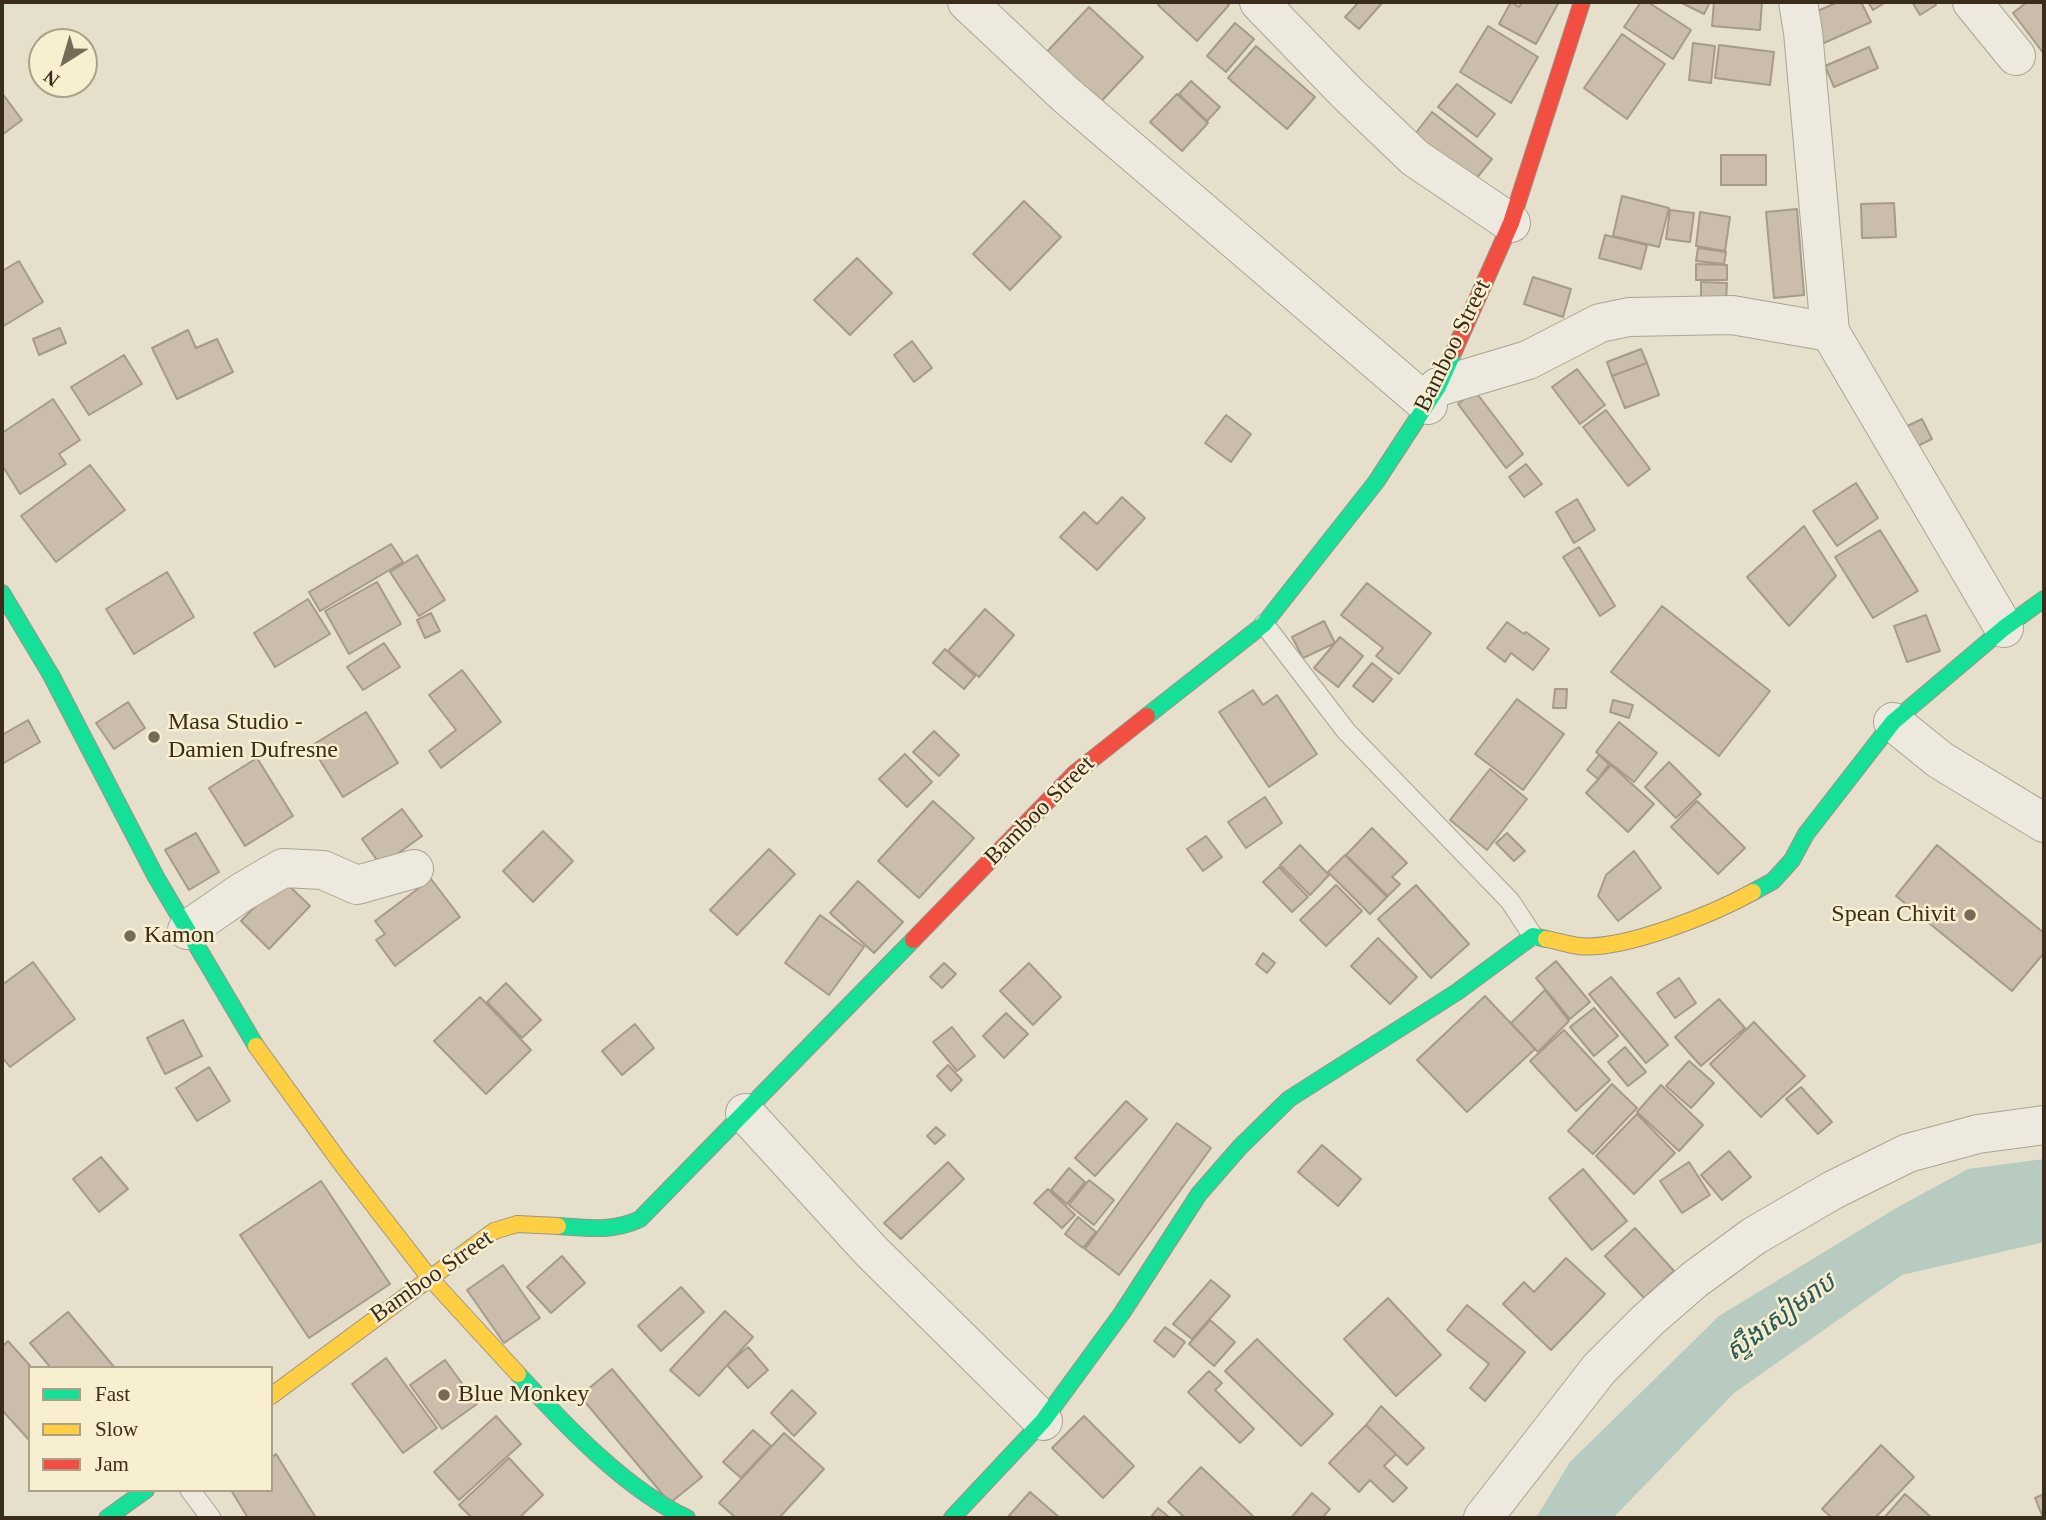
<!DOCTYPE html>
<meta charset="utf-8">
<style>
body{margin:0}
#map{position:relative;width:2046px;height:1520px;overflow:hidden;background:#e6dfcb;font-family:"Times New Roman",serif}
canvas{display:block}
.frame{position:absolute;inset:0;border:4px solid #3a2c1c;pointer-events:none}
.legend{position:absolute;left:28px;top:1366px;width:245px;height:126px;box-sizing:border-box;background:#f8eed0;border:2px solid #aca088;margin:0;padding:9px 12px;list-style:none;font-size:21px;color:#3a2c1c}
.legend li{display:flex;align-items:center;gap:14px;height:35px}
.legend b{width:35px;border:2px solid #aca088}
.north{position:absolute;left:28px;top:28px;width:70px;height:70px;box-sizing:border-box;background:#f8eed0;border:2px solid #aca088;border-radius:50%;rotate:217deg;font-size:19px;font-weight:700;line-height:28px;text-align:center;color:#3a2c1c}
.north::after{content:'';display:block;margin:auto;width:24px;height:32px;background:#766b59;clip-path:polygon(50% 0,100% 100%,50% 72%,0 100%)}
</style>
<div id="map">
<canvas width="2046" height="1520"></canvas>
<div class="frame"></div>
<ul class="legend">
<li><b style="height:9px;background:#16e098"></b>Fast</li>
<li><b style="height:9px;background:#ffcf43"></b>Slow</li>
<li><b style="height:9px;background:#f24e42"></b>Jam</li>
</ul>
<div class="north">N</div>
</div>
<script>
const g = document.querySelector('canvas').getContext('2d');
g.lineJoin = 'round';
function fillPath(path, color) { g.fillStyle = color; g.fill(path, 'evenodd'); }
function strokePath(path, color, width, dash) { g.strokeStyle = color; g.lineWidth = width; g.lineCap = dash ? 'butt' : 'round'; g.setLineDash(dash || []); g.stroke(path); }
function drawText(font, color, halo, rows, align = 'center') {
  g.font = font + ' "Times New Roman","Noto Sans Khmer",serif'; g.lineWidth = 5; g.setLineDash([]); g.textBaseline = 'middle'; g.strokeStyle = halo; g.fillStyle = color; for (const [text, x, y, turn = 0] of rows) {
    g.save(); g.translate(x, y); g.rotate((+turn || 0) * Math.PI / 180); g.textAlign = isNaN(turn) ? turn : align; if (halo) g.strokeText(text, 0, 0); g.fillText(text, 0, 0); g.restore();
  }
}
const water = new Path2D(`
 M2044 1159V1242L1902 1275 1734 1393 1613 1518H1536L1570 1462 1719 1316 1898 1207 1968 1169Z`);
const building = new Path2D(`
 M1161 2H1225L1229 5 1197 41 1158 5Z
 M1359 2H1383L1359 29 1345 17Z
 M1511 2 1519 7 1522 2H1559L1536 44 1499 24Z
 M1641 2H1648L1691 30 1673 59 1624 27Z
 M1680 2H1710L1704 14Z
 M1714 2H1762L1760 30 1712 26Z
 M1838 2H1861L1871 22 1824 43 1811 14Z
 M1868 2H1886L1873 10Z
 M1912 2H1934L1936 5 1920 15Z
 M2027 2H2044V54L2013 13Z
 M1089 7 1143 57 1095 108 1041 58Z
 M1235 23 1254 39 1226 72 1207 56Z
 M1488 26 1538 57 1511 103 1460 72Z
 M1622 34 1665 64 1627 119 1584 88Z
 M1693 43 1715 46 1711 83 1689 80Z
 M1719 45 1774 52 1770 85 1715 78Z
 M1256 46 1315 97 1287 129 1228 78Z
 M1869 47 1878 68 1834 87 1825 66Z
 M1191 81 1220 107 1207 121 1179 94Z
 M1457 84 1495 114 1477 137 1438 107Z
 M2 93 22 120 2 135Z
 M1177 94 1208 123 1182 151 1150 122Z
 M1432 112 1492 159 1471 185 1412 138Z
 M1721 155H1766V185H1721Z
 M1622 196 1669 208 1659 247 1613 236Z
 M1024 201 1061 237 1010 290 973 254Z
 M1894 203 1896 237 1862 238 1861 204Z
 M1797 209 1804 295 1774 298 1766 212Z
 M1670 210 1694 213 1690 242 1666 239Z
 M1700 212 1730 217 1725 251 1696 246Z
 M1605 235 1647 245 1641 269 1599 258Z
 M1698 248 1726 252 1724 264 1696 261Z
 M857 258 892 293 850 335 814 300Z
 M19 261 43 302 2 327V271Z
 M1696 264 1727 265V280H1696Z
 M1533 277 1571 289 1563 317 1524 304Z
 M1701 282 1727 283 1726 300 1701 298Z
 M60 328 66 343 39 355 33 339Z
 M188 330 196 348 217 339 233 372 177 399 152 348Z
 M912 341 932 368 914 382 894 355Z
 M1641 349 1647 363 1612 376 1607 362Z
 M124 355 142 384 89 415 71 387Z
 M1647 363 1659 395 1625 408 1612 376Z
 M1577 369 1605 405 1580 424 1552 387Z
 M1475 391 1523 454 1506 468 1458 404Z
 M53 399 80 440 59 454 66 464 20 494 2 465V433Z
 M1606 410 1650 469 1628 486 1583 427Z
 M1226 415 1251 434 1231 462 1205 443Z
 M1922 419 1932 439 1907 451 1897 431Z
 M1526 464 1542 484 1524 497 1509 477Z
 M90 465 125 510 56 562 21 516Z
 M1856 483 1878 518 1837 546 1813 511Z
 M1122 497 1145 518 1097 570 1060 537 1084 512 1097 524Z
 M1577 499 1595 530 1574 543 1556 512Z
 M1804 526 1836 576 1789 626 1747 577Z
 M1880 530 1918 591 1873 618 1835 557Z
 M391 544 403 562 320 611 309 592Z
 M1579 547 1615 606 1600 616 1563 557Z
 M417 555 445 600 419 616 390 572Z
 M167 572 194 617 134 654 106 609Z
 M377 582 401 624 349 654 325 611Z
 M1367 583 1431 633 1399 674 1376 656 1383 648 1341 615Z
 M308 599 330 634 275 667 254 633Z
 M1662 606 1770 691 1719 756 1611 672Z
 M985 609 1014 635 979 677 948 651Z
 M431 613 440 631 425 638 417 620Z
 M1926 615 1940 651 1907 662 1894 626Z
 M1324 621 1335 643 1303 658 1292 637Z
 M1507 622 1524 634 1526 632 1549 649 1533 670 1511 653 1505 662 1487 648Z
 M1340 637 1363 656 1338 687 1314 668Z
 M384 643 400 667 363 690 347 667Z
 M945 649 975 676 964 689 933 663Z
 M1372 663 1392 679 1373 702 1353 686Z
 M462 670 501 722 441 768 429 751 456 730 429 695Z
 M1555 689H1567L1566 708H1553Z
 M1253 690 1263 705 1277 695 1317 754 1269 787 1219 712Z
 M1517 699 1564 734 1523 790 1475 754Z
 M1613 700 1633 705 1629 718 1610 712Z
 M128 702 145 728 114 749 96 723Z
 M366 712 398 763 343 797 311 746Z
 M28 720 40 742 2 764V735Z
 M1619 722 1657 753 1634 782 1596 752Z
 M934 731 959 755 939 776 913 752Z
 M905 754 932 782 907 807 879 779Z
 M1599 755 1609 764 1598 779 1587 770Z
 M257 758 293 816 245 846 209 788Z
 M1669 762 1701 794 1676 818 1645 787Z
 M1611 765 1654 804 1628 832 1586 793Z
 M1490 769 1527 799 1487 850 1450 820Z
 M1265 797 1282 823 1246 848 1228 822Z
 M933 801 974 838 919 898 878 861Z
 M1697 801 1745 848 1718 874 1671 827Z
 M402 809 422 836 381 866 362 839Z
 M1372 828 1407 863 1392 877 1400 884 1388 896 1346 855Z
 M543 831 573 861 533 902 503 871Z
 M196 833 219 872 189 890 165 850Z
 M1507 833 1525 851 1514 861 1496 843Z
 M1206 836 1222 857 1203 871 1187 849Z
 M1300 845 1329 875 1310 895 1280 865Z
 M1937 845 2044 933V953L2012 991 1896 896Z
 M769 849 795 874 737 935 710 910Z
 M1634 851 1661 888 1618 921 1598 896 1606 875Z
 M1345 855 1387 897 1370 914 1328 872Z
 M1279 867 1308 897 1292 912 1263 882Z
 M282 879 310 906 269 949 241 921Z
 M431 879 460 917 395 966 376 940 385 934 375 921Z
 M858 881 903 922 874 953 830 913Z
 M1336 885 1362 911 1326 946 1300 920Z
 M1416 885 1469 944 1431 978 1378 919Z
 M820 915 864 947 829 995 785 963Z
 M1378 938 1417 977 1390 1004 1351 966Z
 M1263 953 1275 963 1267 973 1256 964Z
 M1556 961 1590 1002 1570 1019 1536 978Z
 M33 962 75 1019 10 1067 2 1057V985Z
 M944 963 956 974 942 988 930 977Z
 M1029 963 1061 997 1033 1025 1000 991Z
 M1611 977 1668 1045 1646 1063 1589 994Z
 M1679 978 1696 1003 1675 1018 1657 993Z
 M506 983 541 1020 522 1038 487 1002Z
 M1545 990 1569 1021 1538 1052 1511 1023Z
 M1485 996 1535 1049 1467 1112 1417 1060Z
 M480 997 531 1050 486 1094 434 1041Z
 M1719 999 1745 1028 1701 1066 1675 1037Z
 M1594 1008 1618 1036 1594 1056 1570 1027Z
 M1006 1013 1028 1034 1004 1058 983 1036Z
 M183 1020 202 1056 165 1074 147 1038Z
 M1754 1022 1805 1076 1761 1117 1710 1064Z
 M635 1024 654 1048 622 1075 602 1051Z
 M952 1027 975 1056 957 1071 933 1042Z
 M1564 1030 1610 1080 1576 1111 1530 1061Z
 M1625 1047 1646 1072 1628 1086 1608 1062Z
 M1689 1061 1714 1083 1691 1108 1666 1086Z
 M948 1065 962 1080 951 1091 937 1076Z
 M209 1067 230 1101 197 1121 176 1088Z
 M1612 1084 1637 1108 1593 1154 1568 1131Z
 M1661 1085 1703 1125 1679 1151 1637 1112Z
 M1801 1087 1832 1122 1818 1134 1786 1099Z
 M1126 1101 1147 1119 1095 1176 1075 1158Z
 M1637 1114 1675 1153 1634 1194 1596 1156Z
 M1177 1123 1211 1148 1119 1275 1085 1249Z
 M936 1127 945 1135 935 1144 927 1136Z
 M1322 1145 1361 1179 1338 1206 1298 1172Z
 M1729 1151 1751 1177 1722 1200 1701 1175Z
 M101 1157 128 1189 99 1212 73 1179Z
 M948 1162 964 1179 901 1239 884 1223Z
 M1689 1162 1710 1195 1682 1213 1660 1181Z
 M1069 1168 1085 1182 1067 1204 1051 1190Z
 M1583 1169 1627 1221 1592 1250 1549 1198Z
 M1089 1180 1114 1200 1094 1225 1069 1205Z
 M321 1181 390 1284 309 1338 240 1235Z
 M1048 1189 1075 1215 1062 1228 1034 1203Z
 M1078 1217 1096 1232 1083 1248 1065 1234Z
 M1635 1228 1674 1271 1644 1298 1605 1256Z
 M562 1256 585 1283 551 1313 527 1287Z
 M1566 1258 1605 1294 1551 1350 1503 1304 1524 1282 1534 1292Z
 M503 1265 540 1318 504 1343 467 1290Z
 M1211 1280 1230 1296 1192 1339 1173 1324Z
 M681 1287 704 1312 661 1351 638 1326Z
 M1388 1298 1441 1355 1396 1396 1344 1339Z
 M1467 1305 1525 1352 1485 1401 1470 1388 1489 1364 1447 1330Z
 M725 1311 753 1337 699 1396 670 1370Z
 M68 1312 115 1368H51L30 1343Z
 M1210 1320 1235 1342 1214 1366 1189 1344Z
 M1165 1327 1185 1342 1174 1357 1154 1341Z
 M1257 1339 1333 1414 1301 1446 1225 1371Z
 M8 1341 32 1368H30V1441L2 1410V1347Z
 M748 1347 768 1370 748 1388 727 1365Z
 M386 1358 437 1428 403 1453 352 1384Z
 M445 1360 477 1404 442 1429 410 1385Z
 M612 1369 702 1477 670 1503 580 1396Z
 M1209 1371 1222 1383 1215 1390 1254 1429 1240 1443 1188 1392Z
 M792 1390 816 1413 794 1436 771 1413Z
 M1381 1406 1424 1448 1407 1465 1366 1425Z
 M496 1416 521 1444 459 1500 434 1472Z
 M1084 1416 1134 1466 1103 1498 1052 1448Z
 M1366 1425 1396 1454 1384 1466 1407 1488 1393 1502 1370 1480 1359 1492 1329 1463Z
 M753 1430 771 1446 741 1478 723 1462Z
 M784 1433 824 1469 779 1518H736L719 1503Z
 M1881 1445 1914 1477 1875 1518H1832L1822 1509Z
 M276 1454 316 1518H248L231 1490H271V1458Z
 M509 1458 543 1495 519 1518H472L459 1505Z
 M1201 1467 1255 1518H1185L1168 1502Z
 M1030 1492 1060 1518H1007Z
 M1312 1493 1330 1509 1322 1518H1291Z
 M1905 1494 1932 1518H1884Z
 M2044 1494V1518H2043L2035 1498Z
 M1158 1508 1170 1518H1150Z`);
const lane = new Path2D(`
 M1264 624 1346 731 1510 901 1533 936
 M190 1490 211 1518`);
const street = new Path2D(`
 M967 2 1066 95 1428 405
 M1259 2 1348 94 1415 158 1511 223
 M1798 2 1803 32 1830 332 2004 628
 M1972 2 2016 56
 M1438 387 1528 360 1600 323 1629 317 1732 315 1830 332
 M1893 722 1940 760 2044 823
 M187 930 242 892 283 868 323 870 357 885 414 869
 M745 1113 871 1251 1043 1421
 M1483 1518 1599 1369 1648 1320 1694 1280 1754 1236 1833 1190 1908 1153 1978 1134 2044 1125`);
const fast = new Path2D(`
 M2 593 51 675 156 877 256 1046
 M1147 716 1264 624 1376 482 1438 387 1454 351
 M1753 892 1773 881 1792 860 1806 834 1893 722 2004 628 2044 599
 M558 1226C587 1228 613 1232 640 1219L913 940
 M518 1374C564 1424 625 1489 687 1518
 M107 1518 146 1490
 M952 1518 1043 1421 1122 1313 1199 1194 1240 1147 1289 1099 1457 992 1533 936 1546 939`);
const slow = new Path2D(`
 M1546 939C1557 941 1567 944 1578 946 1623 951 1713 914 1753 892
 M256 1046 340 1162 429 1277 518 1374
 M271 1396 494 1231 517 1224 558 1226`);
const jam = new Path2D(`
 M1454 351 1511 223 1582 2
 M913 940 1075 773 1147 716`);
const markers = [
 [154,737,7,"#766b59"],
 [1970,915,7,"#766b59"],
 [130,936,7,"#766b59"],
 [444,1395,7,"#766b59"]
];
const streetNames = [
 ["Bamboo Street",1453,346,-64],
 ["Bamboo Street",1040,811,-45],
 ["Bamboo Street",432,1277,-35]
];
const poiNames = [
 ["Masa Studio -",168,723],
 ["Damien Dufresne",168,751],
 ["Spean Chivit",1956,915,"right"],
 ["Kamon",144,936],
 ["Blue Monkey",458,1395]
];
const waterNames = [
 ["ស្ទឹងសៀមរាប",1781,1318,-36]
];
fillPath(water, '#b7cbc0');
fillPath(building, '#cabdac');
strokePath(building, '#a69a8a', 2);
strokePath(lane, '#aba495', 21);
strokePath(street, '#aba495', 40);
strokePath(fast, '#9a9385', 18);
strokePath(slow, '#9a9385', 18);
strokePath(jam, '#9a9385', 18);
strokePath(lane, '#ede9de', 19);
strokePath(street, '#ede9de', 38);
strokePath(fast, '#16e098', 16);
strokePath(slow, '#ffcf43', 16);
strokePath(jam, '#f24e42', 16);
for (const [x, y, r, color] of markers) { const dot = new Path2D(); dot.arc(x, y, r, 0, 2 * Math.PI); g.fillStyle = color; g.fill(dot); strokePath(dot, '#f8eed0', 2.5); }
drawText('24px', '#3a2c1c', '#f8eed0', streetNames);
drawText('24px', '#3a2c1c', '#f8eed0', poiNames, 'left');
drawText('italic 26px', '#2a5b5a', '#f8eed0', waterNames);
</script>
